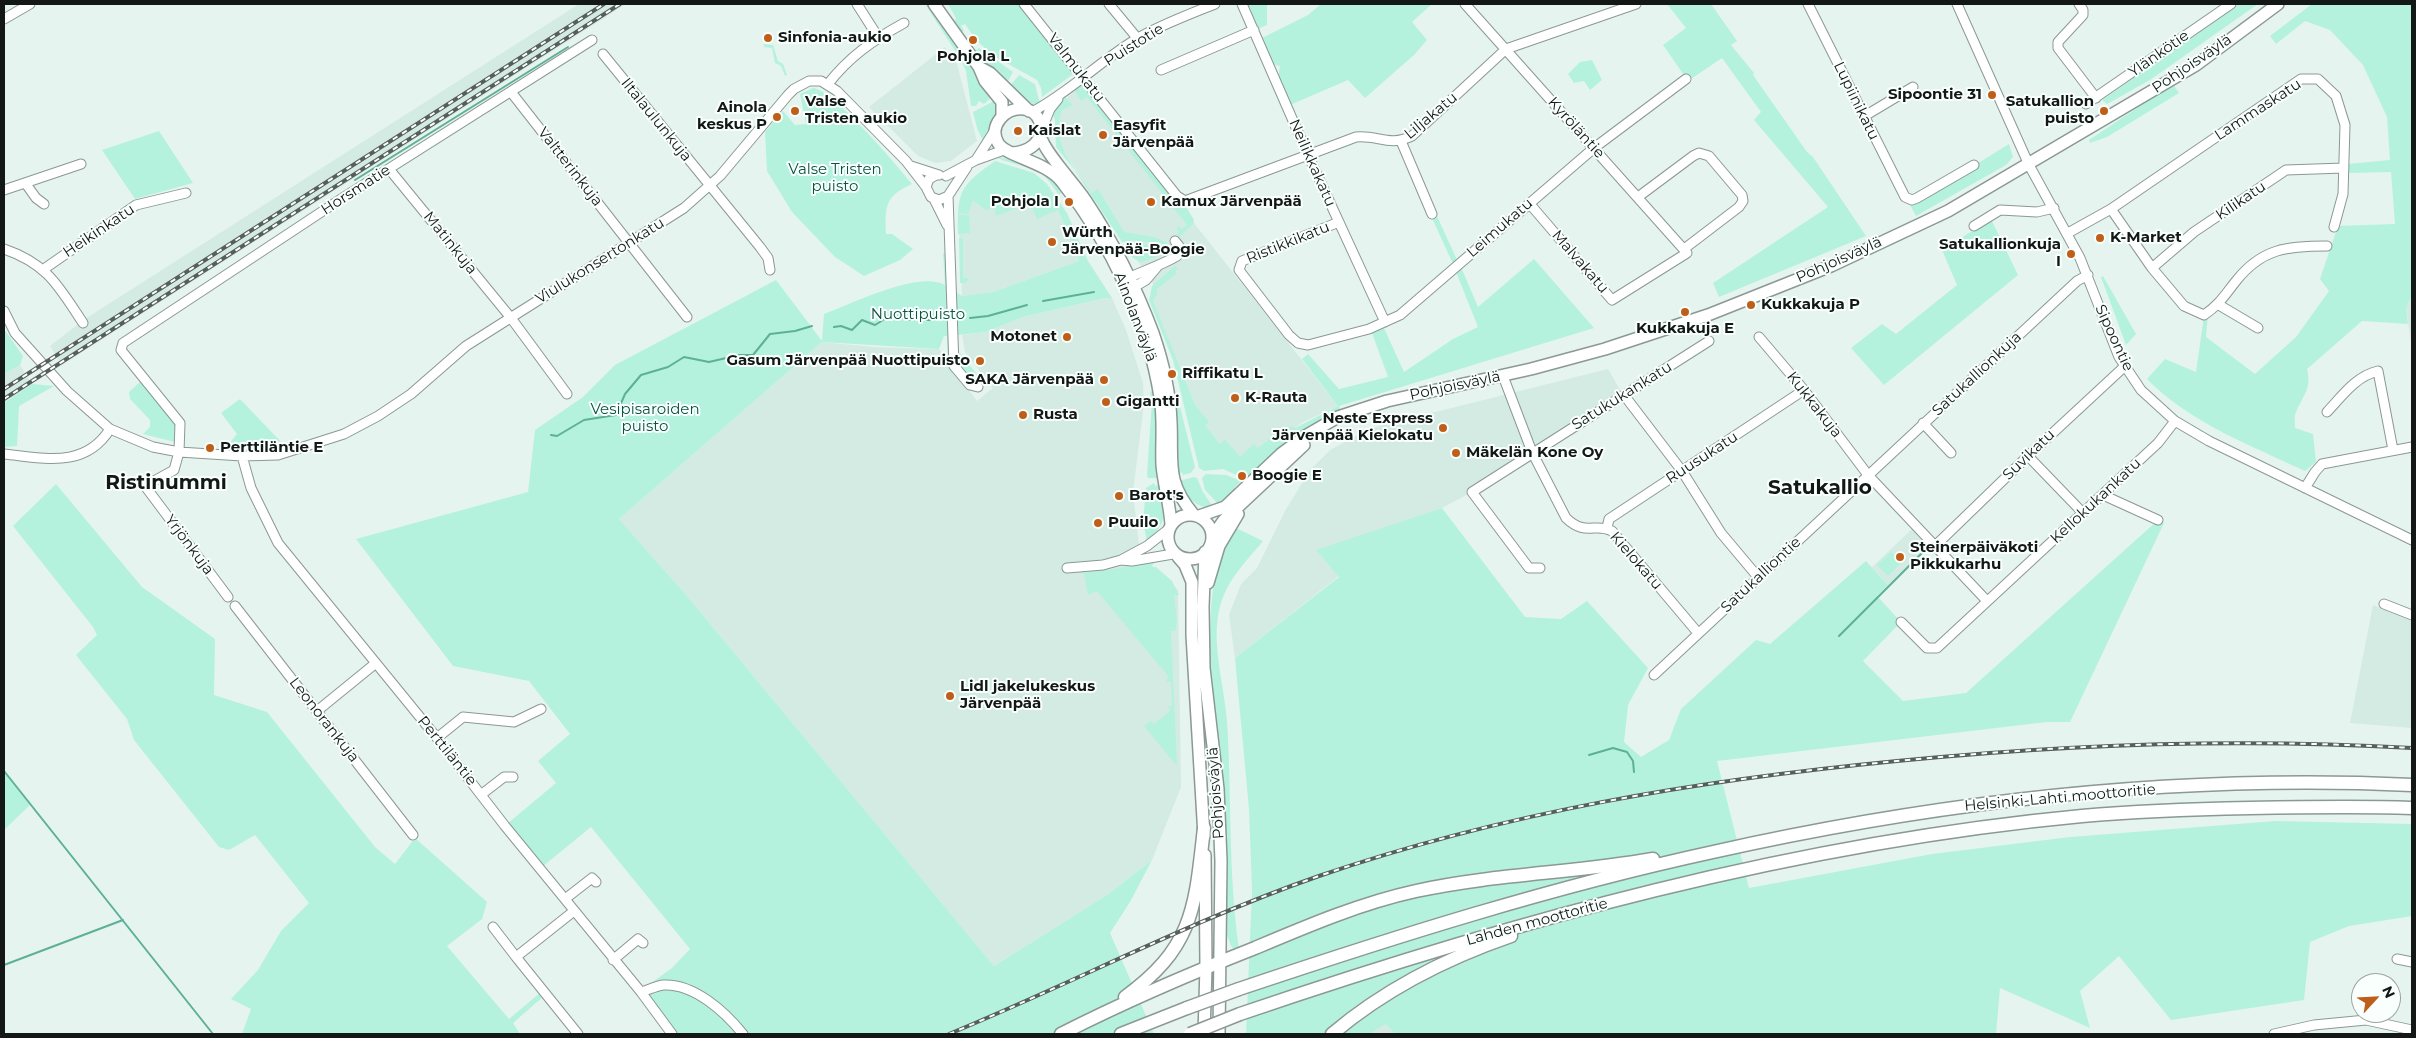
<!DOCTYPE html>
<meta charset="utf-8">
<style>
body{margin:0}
#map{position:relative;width:2416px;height:1038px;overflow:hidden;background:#e6f4ef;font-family:Montserrat,sans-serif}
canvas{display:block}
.frame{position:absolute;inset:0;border:5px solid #131816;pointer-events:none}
.north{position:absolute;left:2351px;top:973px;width:50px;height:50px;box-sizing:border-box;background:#f9fffd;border:1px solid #9da3a1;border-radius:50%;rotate:65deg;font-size:14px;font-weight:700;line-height:20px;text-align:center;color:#131816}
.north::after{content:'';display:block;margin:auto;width:18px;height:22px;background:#be5e19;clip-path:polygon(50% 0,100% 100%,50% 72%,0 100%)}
</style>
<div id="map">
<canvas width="2416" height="1038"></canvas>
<div class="frame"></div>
<div class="north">N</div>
</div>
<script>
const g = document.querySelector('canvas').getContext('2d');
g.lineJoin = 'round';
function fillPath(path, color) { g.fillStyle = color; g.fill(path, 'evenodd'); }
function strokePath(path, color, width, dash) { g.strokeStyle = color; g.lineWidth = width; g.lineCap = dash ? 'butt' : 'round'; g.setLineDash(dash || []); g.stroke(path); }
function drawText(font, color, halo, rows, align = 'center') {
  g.font = font + ' Montserrat,sans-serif'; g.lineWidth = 4; g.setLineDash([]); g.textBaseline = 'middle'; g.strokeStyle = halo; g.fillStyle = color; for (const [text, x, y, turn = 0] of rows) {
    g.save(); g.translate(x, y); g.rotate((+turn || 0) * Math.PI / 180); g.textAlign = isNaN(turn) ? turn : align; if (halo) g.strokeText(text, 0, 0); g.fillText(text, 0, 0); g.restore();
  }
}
const built = new Path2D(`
 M579 4H626L62 365 50 346 85 319Z
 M945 47 957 64 977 141 951 161 935 163 918 156 869 107Z
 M1081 85 1087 87 1338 406 1303 422 1241 468 1198 418 1152 303 1155 287 1060 146 1057 107Z
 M991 189 1058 210 1079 261 993 292 962 296 958 206Z
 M2412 295V347L2406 309Z
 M1105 298H1112L1126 330 1143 383 1144 404 1133 492 1140 554 1178 590 1181 787 1152 860 1107 895 994 966 687 596 619 519 822 342 874 347 939 349 977 401 993 388 965 352 962 335 986 332 1023 317Z
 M20 365 32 384 4 403V374Z
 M1608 369 1622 393 1472 492 1442 508 1317 551 1339 576 1235 658 1229 615 1241 584 1257 568 1285 511 1310 470 1330 450 1367 430 1383 425Z
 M1912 529 1929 547 1888 585 1872 567Z
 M2373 605 2412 621V728L2350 723Z
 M1386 1023 1395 1034H1369Z`);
const green = new Path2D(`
 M925 4H930L992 97 984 104 979 101 976 106H971L966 71 961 60Z
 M948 4H1019L1076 72 1042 97 1041 88 1037 80 994 56 976 40 965 24 961 26 964 31 962 32 954 22 956 18Z
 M1247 4H1267V25L1257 29Z
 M1321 4H1432L1412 22 1427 40 1414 55 1365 98 1348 80 1290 105 1278 77 1280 66 1272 64 1262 38 1308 15Z
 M1667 4H1711L1737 41 1731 45 1754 73 1753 75 1807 152 1813 157 1866 236 1719 297 1713 283 1828 207 1754 120 1761 112 1722 58 1688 81 1663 45 1686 28Z
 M2238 4H2258L2150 80 2107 104 2102 100Z
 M2312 4H2412V295L2406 309 2408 324 2362 321 2307 369C2312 388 2303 396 2296 412 2294 416 2295 423 2295 428L2313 434 2316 462 2305 471C2250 445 2190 423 2147 379L2165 359 2196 372 2204 316 2208 314 2206 337 2255 374 2296 337 2329 291 2320 279 2338 226 2395 224 2391 172 2349 173 2348 164 2390 160 2387 117 2363 65 2330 30 2305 21 2276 44 2270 36Z
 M764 44 773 45 778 61 783 64 787 75 785 76 781 66 775 63 772 48 764 47Z
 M979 48 1013 72 1006 85 975 51Z
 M1592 60 1602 80 1590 90 1584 81 1574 83 1568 74 1580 62Z
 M1019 75 1035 84 1040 104H1033L1009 87Z
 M1081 84 1185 205 1194 220 1193 224 1178 238 1175 237 1179 232 1177 228 1179 226 1182 229 1187 225 1087 97 1081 101 1075 91Z
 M2173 84 2179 93 2107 137 2090 143 2089 140Z
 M813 88C831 88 898 166 912 184 885 196 885 206 886 234H892L913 249 900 260 864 276 835 257 792 212 767 171 765 132 783 111 795 125 806 124 800 94Z
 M1065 97 1073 105 1062 110C1050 144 1074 166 1092 193L1098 189 1124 232 1154 237 1168 243 1166 245 1134 240 1122 242 1074 169 1056 147 1055 120 1052 113Z
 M994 101 997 110 984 143 977 128 973 112Z
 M159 131 193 183 135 199 102 150Z
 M2009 144 2013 157 2006 165 1916 216 1910 205Z
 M995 156 1031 165 1056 182 1062 192 1059 195C1052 186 1047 176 1037 171 1024 163 1007 165 995 156Z
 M995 161 1034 173 1047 184 1067 213 1088 261 1112 298H1105L1023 317 986 332 949 336 952 374 948 369 947 336H944L939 349 822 342 619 519 687 596 994 966 1107 895 1152 860 1130 902 1110 933 1154 1034H667L637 993 672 968 690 949 591 827 542 867 507 824 556 783 538 761 570 734 529 681 453 666 356 539 528 492 535 430 583 397 615 365 776 280 822 341 824 314C851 304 919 270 945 285L943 253H946L947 286 962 296 993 292 1079 261 1058 210 1037 219 1030 203 996 216 994 204 987 211 973 200 968 214 959 213V215H969L970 233 958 234C957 191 960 186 995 161Z
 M1437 216 1457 260 1453 264 1432 218Z
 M1991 219 2018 275 1884 385 1851 348 1882 324 1896 334 1957 285 1942 250Z
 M959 238H963V278H969L966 283H960Z
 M1130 243 1164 247 1166 250 1163 254 1142 262C1133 260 1129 254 1124 246Z
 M1534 259 1594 328 1339 406 1341 412 1268 459 1249 476 1247 475 1243 478 1223 469 1204 471 1199 468 1173 360 1149 300 1152 286 1175 266 1178 269 1175 271 1177 273 1157 289V294L1153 301 1195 405 1209 422 1205 425 1220 444 1225 440 1240 457 1254 444 1258 448 1280 431 1282 433 1291 426 1295 428 1338 406 1302 359 1308 354 1339 389 1388 377 1372 333 1384 328 1404 372 1453 339 1478 327 1456 272 1461 267 1478 307Z
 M2103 276 2136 334 2126 345 2101 277Z
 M4 329 23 356 20 365 4 374Z
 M958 353H960L980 378 969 377 959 365Z
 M142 380 178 427 175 442 143 434 150 427V420L130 399 129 392Z
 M32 384 54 386 19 406 17 446 4 447V403Z
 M1152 391 1157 406 1159 478H1148L1147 475 1152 401 1150 392Z
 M1176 391 1195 467 1191 473 1183 475 1182 472 1178 476 1173 392Z
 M240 399 283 444 228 445 237 434 221 413Z
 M1206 474 1226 475 1241 481 1234 488 1236 490 1219 505 1205 490 1202 478Z
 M1194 477 1197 478 1203 492 1213 507C1195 509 1186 496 1179 481Z
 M1154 483 1155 486 1160 484C1165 510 1169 523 1147 541L1143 522 1146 488Z
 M56 484 142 587 215 639 214 695 267 712 375 847 395 864 415 838 487 902 482 919 447 946 509 1019 541 992 544 996 513 1023 520 1034H242L251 1009 231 999 258 970 281 931 309 903 255 835 229 850 219 847 134 740 127 719 76 655 97 635 93 627 13 526Z
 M1442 508 1525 617 1561 619 1587 601 1648 668 1628 705 1624 742 1641 757 1669 740 1681 709 1756 640 1770 644 1866 561 1888 585 1877 596 1901 622 1863 661 1903 701 1966 693 2158 520 2164 523 2070 722H2047L1717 761 1749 888 1932 854 2070 837 2276 821 2412 824V916L2349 926 2310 942 2304 1000 2171 1020 2119 956 2080 991 2090 1028 2000 988 1996 1034H1395L1386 1024 1369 1034H1246L1252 890 1249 809 1235 658 1339 577 1316 550Z
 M1234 527 1263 541C1249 558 1231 576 1223 597 1208 635 1224 682 1227 721 1232 797 1228 873 1239 949L1235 950 1231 946 1227 935 1225 803 1209 668 1211 607 1215 570Z
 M1891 552 1902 562 1888 576 1877 565Z
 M1152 561 1155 562 1151 567H1156L1172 581 1179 595H1174L1177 622 1175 631H1171L1177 766 1144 726 1151 721 1154 724 1171 710 1168 707 1172 706 1171 682 1166 681 1169 677 1097 591 1088 595 1084 574 1079 573 1115 569Z
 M4 772 30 805 4 830Z`);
const stream = new Path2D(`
 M355 180 568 47
 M1043 301 1094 292
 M970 318 988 316 1027 305
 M834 327 841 326 852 330 862 320 875 325 891 315 910 320H936
 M551 435 557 436 584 420 616 415 625 394 641 375 668 367 684 357 709 362 739 355H753L770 334 795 331 812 326
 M1839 636 1927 548
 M1589 755 1613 748 1627 752 1633 761 1634 772
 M4 771 213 1034
 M4 965 123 920`);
const minor = new Path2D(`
 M857 4 878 37
 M1024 4 1177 196 1185 201 1356 137C1379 135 1389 147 1412 136L1506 49 1636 4
 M1109 4 1138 39
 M1242 4 1308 155 1385 322
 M1465 4 1687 253 1612 300 1529 203
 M1808 4 1905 197 1912 200 1917 198 1974 165
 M1957 4 2029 165 2080 258 2119 357 2141 390 2175 421 2209 441 2412 540
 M2079 4 2083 10V15L2058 42V48L2096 98
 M4 19 30 4
 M603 54 760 247 768 258 770 270
 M1161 70 1254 30
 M828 84C849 57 873 40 904 23
 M511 92 687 317
 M2086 104 2231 4
 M1032 112C1070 92 1101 60 1138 38 1163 24 1189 14 1215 4
 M1863 117 1913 87
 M1041 131 1050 109 1058 99
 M1401 141 1432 214
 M976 160 995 130
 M911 166 939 175
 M389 169 511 318 567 394
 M936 175 929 179 926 187 931 197 939 200 948 196 967 167
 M946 176 976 160 1004 150
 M26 184 36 198 44 204
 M4 190 81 164
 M948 196 954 366 970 385 978 387
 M1638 197 1693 156 1699 153 1709 156 1742 195 1743 201 1739 207 1684 249
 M934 199 947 225
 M2111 209 2152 268 2184 306 2204 315C2220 304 2224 296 2236 281 2262 248 2288 246 2327 246
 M1339 222 1242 261 1239 270 1289 335 1298 343 1308 345 1369 329 1400 315 1594 148 1686 79
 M1974 226 2000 210 2037 212 2054 208
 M2068 233 2111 209 2301 79H2318L2336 96 2345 125 2343 194 2334 227
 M4 249C48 264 59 287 83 323
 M2152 268 2194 232 2286 170 2344 168
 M44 269 136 205 186 193
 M1124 280C1142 271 1160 266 1177 256L1179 246 1175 241
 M1129 290 1146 280 1157 267
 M2219 305 2258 328
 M4 311 15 333 67 391 110 429 153 447 179 452 242 456 278 455 344 434 378 416 411 394 466 346 684 208 720 176 788 95 794 89 809 81H821L837 91 906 161 926 187
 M1759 337 1804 390 1868 475 1987 601
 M1503 376 1532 452 1566 518C1586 537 1595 522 1612 531L1698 633
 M1624 395 1682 471 1721 533 1758 577
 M2327 412C2342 396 2356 376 2378 371L2393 450
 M1923 423 1951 453
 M4 454C44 458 85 469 110 429
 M242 456 251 488 278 543 437 738 505 826 641 992 672 1034
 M2028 456 2083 513
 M2305 488 2315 472 2322 464 2412 447
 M2103 495 2158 520
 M1607 528 1609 519 1804 390
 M1935 546 2028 456 2125 366
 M1121 560 1147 546 1170 528
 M1067 568 1103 565 1121 560 1132 561 1173 554
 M1540 568H1529L1472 492 1709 341
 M228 597 145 486 174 470 179 452 180 423 121 350 123 343 341 199 592 40
 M2384 604 2412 615
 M235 606 413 835
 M1901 622 1927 648H1937L2158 443 2175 421
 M1654 675 2077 281 2088 275
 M317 711 376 663
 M437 738 463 717 514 722 541 709
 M482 794 504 777H513
 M565 899 592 878 596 882
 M574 911 516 957 578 1034
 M493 927 516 957
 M2397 959 2412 962
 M613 960 638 939 643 943
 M641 992C648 990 656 986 663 985 694 983 725 1012 743 1034
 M2274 1034 2314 1025 2366 1020 2412 1030`);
const major = new Path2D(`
 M934 4 979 67 985 81 1002 102V116
 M979 67 990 73 1029 111
 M1040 135C1044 152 1075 184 1086 201 1114 243 1135 285 1153 333 1163 362 1170 392 1171 422 1173 463 1165 481 1194 515
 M1011 153C1049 152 1048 112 1024 109 1005 107 988 126 998 143 1006 157 1046 161 1062 182 1110 242 1148 321 1160 397 1164 420 1161 443 1162 465 1164 486 1170 505 1171 525
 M1168 537a22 22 0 1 1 44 0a22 22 0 1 1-44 0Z
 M1199 516 1225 507 1281 454 1307 435 1338 417 1387 401 1531 369 1605 349 1708 315 1831 266 1948 211 2196 65 2278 4
 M1212 537 1224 520 1304 445
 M1205 552 1203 607 1204 668 1218 789 1221 861 1219 1034
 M1178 557 1185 565 1192 582V635L1204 836
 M1208 583 1219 546 1238 514
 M1204 1034 1206 967 1205 855`);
const highway = new Path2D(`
 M1239 989C1394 937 1552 887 1713 852 1941 801 2178 774 2412 785
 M1125 997C1194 947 1195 907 1204 828
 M1240 1014C1513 921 1794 843 2082 816 2137 811 2194 809 2250 808 2304 807 2358 806 2412 808
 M1061 1034C1124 1002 1189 974 1255 948 1307 926 1361 903 1416 891 1494 874 1574 873 1653 859
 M1121 1034 1187 1008
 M1332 1034C1384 990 1447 958 1511 936`);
const rail = new Path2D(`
 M4 389 604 4
 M4 399 620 4
 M949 1034C1073 983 1192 920 1319 876 1506 812 1700 780 1897 761 2068 744 2241 738 2412 748`);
const highwayBridge = new Path2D(`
 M1187 1008 1239 989
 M1190 1034 1240 1014`);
const markers = [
 [768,38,5,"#be5e19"],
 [973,40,5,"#be5e19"],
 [1992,95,5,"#be5e19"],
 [795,111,5,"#be5e19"],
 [2104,111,5,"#be5e19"],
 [777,117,5,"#be5e19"],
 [1018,131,5,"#be5e19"],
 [1103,135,5,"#be5e19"],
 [1069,202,5,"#be5e19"],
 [1151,202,5,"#be5e19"],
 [2100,238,5,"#be5e19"],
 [1052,242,5,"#be5e19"],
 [2071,254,5,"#be5e19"],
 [1751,305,5,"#be5e19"],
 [1685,312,5,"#be5e19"],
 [1067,337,5,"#be5e19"],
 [980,361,5,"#be5e19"],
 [1172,374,5,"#be5e19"],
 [1104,380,5,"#be5e19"],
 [1235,398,5,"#be5e19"],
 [1106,402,5,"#be5e19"],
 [1023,415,5,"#be5e19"],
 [1443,428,5,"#be5e19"],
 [210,448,5,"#be5e19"],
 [1456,453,5,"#be5e19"],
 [1242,476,5,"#be5e19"],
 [1119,496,5,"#be5e19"],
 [1098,523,5,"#be5e19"],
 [1900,557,5,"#be5e19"],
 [950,696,5,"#be5e19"]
];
const poiNames = [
 ["Sinfonia-aukio",778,38],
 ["Pohjola L",973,57,"center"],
 ["Sipoontie 31",1982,95,"right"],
 ["Valse",805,102],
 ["Tristen aukio",805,119],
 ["Satukallion",2094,102,"right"],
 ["puisto",2094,119,"right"],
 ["Ainola",767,108,"right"],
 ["keskus P",767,125,"right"],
 ["Easyfit",1113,126],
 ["Järvenpää",1113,143],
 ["Kaislat",1028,131],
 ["Pohjola I",1059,202,"right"],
 ["Kamux Järvenpää",1161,202],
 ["Würth",1062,233],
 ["Järvenpää-Boogie",1062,250],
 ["K-Market",2110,238],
 ["Satukallionkuja",2061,245,"right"],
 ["I",2061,262,"right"],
 ["Kukkakuja P",1761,305],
 ["Kukkakuja E",1685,329,"center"],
 ["Motonet",1057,337,"right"],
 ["Gasum Järvenpää Nuottipuisto",970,361,"right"],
 ["Riffikatu L",1182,374],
 ["SAKA Järvenpää",1094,380,"right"],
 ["K-Rauta",1245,398],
 ["Gigantti",1116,402],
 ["Rusta",1033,415],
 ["Neste Express",1433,419,"right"],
 ["Järvenpää Kielokatu",1433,436,"right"],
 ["Perttiläntie E",220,448],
 ["Mäkelän Kone Oy",1466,453],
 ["Boogie E",1252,476],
 ["Barot's",1129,496],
 ["Puuilo",1108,523],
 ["Steinerpäiväkoti",1910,548],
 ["Pikkukarhu",1910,565],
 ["Lidl jakelukeskus",960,687],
 ["Järvenpää",960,704]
];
const streetNames = [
 ["Puistotie",1134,45,-32],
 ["Ylänkötie",2159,54,-35],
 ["Pohjoisväylä",2192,64,-34],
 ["Valmukatu",1076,68,52],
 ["Lupiinikatu",1856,101,64],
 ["Lammaskatu",2258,110,-33],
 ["Liljakatu",1431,116,-40],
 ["Iltalaulunkuja",656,120,51],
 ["Kyröläntie",1576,128,48],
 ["Neilikkakatu",1312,163,66],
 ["Valtterinkuja",570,167,52],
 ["Horsmatie",356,190,-33],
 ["Kilikatu",2241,201,-34],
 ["Leimukatu",1500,228,-41],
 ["Heikinkatu",99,231,-34],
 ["Matinkuja",450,243,51],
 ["Ristikkikatu",1288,243,-22],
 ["Pohjoisväylä",1839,260,-24],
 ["Viulukonsertonkatu",600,261,-32],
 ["Malvakatu",1580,262,49],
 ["Ainolanväylä",1135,317,69],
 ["Sipoontie",2114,338,65],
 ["Satukallionkuja",1977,374,-43],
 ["Pohjoisväylä",1455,386,-12],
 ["Satukukankatu",1622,396,-32],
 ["Kukkakuja",1814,405,52],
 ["Suvikatu",2029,455,-44],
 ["Ruusukatu",1702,458,-33],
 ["Kellokukankatu",2096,501,-43],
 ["Yrjönkuja",189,545,53],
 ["Kielokatu",1636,561,49],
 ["Satukalliontie",1761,575,-43],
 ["Leonorankuja",324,720,52],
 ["Perttiläntie",447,751,51],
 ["Pohjoisväylä",1216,793,-94],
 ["Helsinki-Lahti moottoritie",2060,798,-5],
 ["Lahden moottoritie",1537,922,-15]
];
const parkNames = [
 ["Valse Tristen",835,170],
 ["puisto",835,187],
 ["Nuottipuisto",918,315],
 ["Vesipisaroiden",645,410],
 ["puisto",645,427]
];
const districtNames = [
 ["Ristinummi",166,483],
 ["Satukallio",1820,488]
];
fillPath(built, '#d4ebe3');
fillPath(green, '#b4f2dd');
strokePath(stream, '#5db097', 2);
strokePath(minor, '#8b9893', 11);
strokePath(major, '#8b9893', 14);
strokePath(highway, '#8b9893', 15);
strokePath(minor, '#fff', 9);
strokePath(major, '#fff', 11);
strokePath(highway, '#fff', 12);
strokePath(rail, '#575f5c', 4);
strokePath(rail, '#f9fffd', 2, [5.5]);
strokePath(highwayBridge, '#8b9893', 15, []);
strokePath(highwayBridge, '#fff', 12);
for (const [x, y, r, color] of markers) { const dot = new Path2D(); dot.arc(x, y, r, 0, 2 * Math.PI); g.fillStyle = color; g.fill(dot); strokePath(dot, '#f9fffd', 2); }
drawText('bold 15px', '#131816', '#f9fffd', poiNames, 'left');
drawText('15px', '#131816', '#f9fffd', streetNames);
drawText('15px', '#0d5342', '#f9fffd', parkNames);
drawText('bold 20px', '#131816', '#f9fffd', districtNames);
</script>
